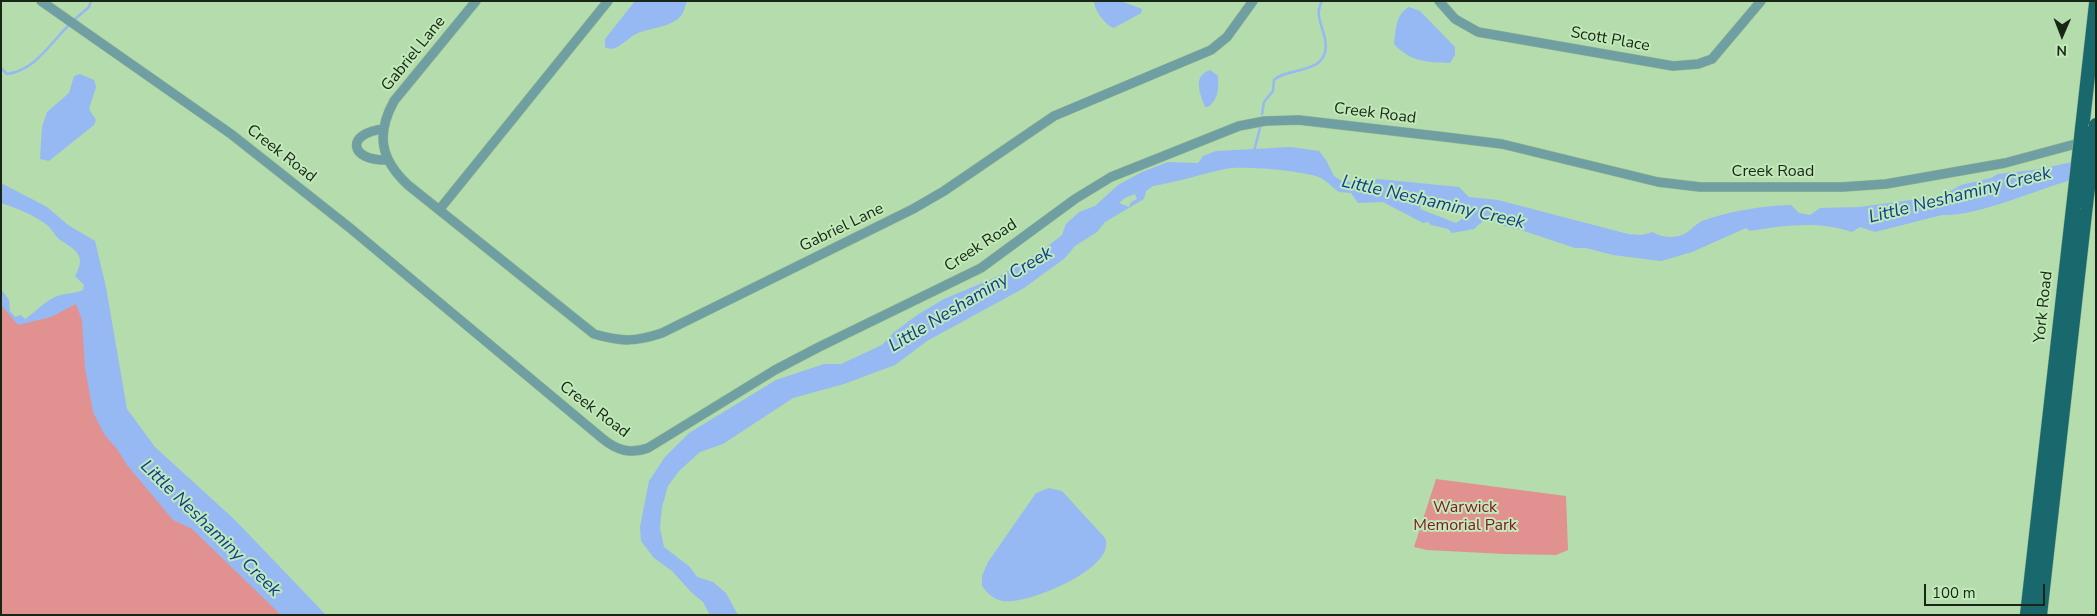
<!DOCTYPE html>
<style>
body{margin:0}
#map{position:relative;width:2097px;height:616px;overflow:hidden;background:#b4dcac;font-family:"Nunito Sans",sans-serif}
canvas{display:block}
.frame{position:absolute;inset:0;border:2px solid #182715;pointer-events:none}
.north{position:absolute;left:2037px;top:10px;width:50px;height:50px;-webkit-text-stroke:4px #c1e9b9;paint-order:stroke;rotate:181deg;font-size:14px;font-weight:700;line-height:20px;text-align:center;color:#182715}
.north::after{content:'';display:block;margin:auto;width:18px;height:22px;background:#182715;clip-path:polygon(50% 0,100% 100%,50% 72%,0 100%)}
.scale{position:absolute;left:1924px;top:584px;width:121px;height:22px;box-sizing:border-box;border:2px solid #182715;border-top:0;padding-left:6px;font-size:15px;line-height:18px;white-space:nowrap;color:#182715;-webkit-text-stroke:4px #c1e9b9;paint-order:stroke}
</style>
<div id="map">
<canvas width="2097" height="616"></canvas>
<div class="frame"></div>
<div class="north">N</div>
<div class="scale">100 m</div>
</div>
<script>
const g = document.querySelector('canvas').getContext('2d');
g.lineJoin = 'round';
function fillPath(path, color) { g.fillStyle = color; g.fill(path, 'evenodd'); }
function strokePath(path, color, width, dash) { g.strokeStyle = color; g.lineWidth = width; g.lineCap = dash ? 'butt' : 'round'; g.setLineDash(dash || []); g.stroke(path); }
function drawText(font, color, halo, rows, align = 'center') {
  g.font = font + ' "Nunito Sans",sans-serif'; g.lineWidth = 4; g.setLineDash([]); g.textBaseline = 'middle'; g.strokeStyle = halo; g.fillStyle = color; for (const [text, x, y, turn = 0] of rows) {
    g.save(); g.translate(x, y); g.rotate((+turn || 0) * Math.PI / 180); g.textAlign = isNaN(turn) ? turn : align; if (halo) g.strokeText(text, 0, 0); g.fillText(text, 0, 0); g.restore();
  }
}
const green = new Path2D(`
 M78 301 127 454 294 615H1V302L17 322Z
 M1436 479 1566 496 1568 550 1556 555 1504 554 1427 550 1414 547Z`);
const water = new Path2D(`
 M635 1H687C685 6 684 12 681 16 671 27 651 28 638 33 627 37 617 54 605 47V39Z
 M1121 1 1142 9 1141 13 1114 28C1105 25 1095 11 1094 2Z
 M1409 7 1420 11 1455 47V55L1450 63C1426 62 1411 62 1394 44 1396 30 1395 15 1409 7Z
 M1210 70 1218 76C1219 89 1218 100 1208 107H1205C1200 93 1192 76 1210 70Z
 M80 74 94 80 96 87 89 109 96 120 94 125 49 161 40 159 42 127 47 112 69 93 74 76Z
 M1291 147 1319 151 1326 160 1334 176 1340 180 1350 182 1378 179 1459 187 1469 197 1498 200 1628 234 1641 235 1653 232C1660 237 1670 238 1679 236 1688 234 1694 225 1702 221 1729 211 1762 206 1791 205L1799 213 1810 215 1820 208 1859 207 1941 196 1961 185 1991 178 1998 174 2040 169 2072 162 2071 180C2036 190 1975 217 1942 215L1875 232 1860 227 1852 232C1819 221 1784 225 1750 231L1746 228 1692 252 1661 261 1613 255 1586 248H1575L1521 230 1504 226 1492 219 1484 220 1474 229 1452 233 1448 229 1431 225 1428 222 1423 223 1383 202 1358 203 1351 193 1339 192C1332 187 1328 182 1321 178 1308 171 1240 165 1225 169 1201 174 1178 182 1153 186L1146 191 1144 199 1105 222 1097 232 1075 246 1065 258 1024 288 927 341 895 365 844 384 793 398 723 444 700 452 679 471 668 486 662 507 660 528 664 547 690 567 697 577 713 582 726 593 738 615H710L703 602 692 593 672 571 654 558 641 541 640 527 649 481 665 457 689 433 776 380 824 364H841L882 345 893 333 917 315 944 299 1001 275 1040 252 1062 235 1066 224 1079 212 1095 206 1118 185 1142 172 1168 162 1198 163 1203 156 1216 151ZM1135 194 1137 199 1131 202 1129 207 1119 203 1125 198ZM1435 198 1465 213 1466 216 1456 223 1420 209 1421 204Z
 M1 183 47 207 68 225 95 241 106 287 127 409 155 447 235 520 326 615H281L192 529 173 520 127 465 117 449 104 434 93 412 85 368 82 320 76 304 51 317 18 325 1 305V289L9 300 10 311 15 317 21 315 25 319C36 312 44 302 55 297 64 293 74 294 83 290L84 285 75 276C87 256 76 250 60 240 55 236 52 229 47 225 34 215 17 208 1 203Z
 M1049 488 1062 491 1105 538C1118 568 1027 605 1003 601 993 599 988 594 982 586V576L988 562 1036 493Z`);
const stream = new Path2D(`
 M74 20 89 7 91 1
 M1 68 7 74C36 70 50 43 70 24
 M1262 114 1264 102 1273 91 1274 80C1288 66 1332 76 1325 39 1323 27 1314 14 1322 1
 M1254 151 1260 128
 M1421 201 1455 208`);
const minor = new Path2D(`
 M41 1 231 134 350 228 603 439C618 451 630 454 648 448L775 370 819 347 981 268 1075 199 1111 177 1239 126 1265 121 1299 120 1445 137 1502 144 1658 182 1700 187H1842L1886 184 2005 163 2083 142
 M476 1 394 101C376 134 380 159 408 185L594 334C622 342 635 342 662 333L913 209 944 191 1054 116 1211 50 1227 37 1253 1
 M1439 1 1455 19 1478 32 1673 66 1698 64 1712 59 1761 1
 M384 129C345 133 349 161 387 160
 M439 210 608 1`);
const trunk = new Path2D(`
 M2082 129 2096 4
 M2027 615 2073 208
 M2040 615 2086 204`);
const trunkBridge = new Path2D(`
 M2086 204 2096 125
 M2073 208 2082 129`);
const streetNames = [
 ["Scott Place",1610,40,10],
 ["Gabriel Lane",414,54,-51],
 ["Creek Road",1375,114,7],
 ["Creek Road",281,154,38],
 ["Creek Road",1773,172],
 ["Gabriel Lane",842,228,-26],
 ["Creek Road",981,246,-33],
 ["York Road",2044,307,-84],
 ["Creek Road",594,410,37]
];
const parkNames = [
 ["Warwick",1465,508],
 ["Memorial Park",1465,526]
];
const waterNames = [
 ["Little Neshaminy Creek",1960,196,-14],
 ["Little Neshaminy Creek",1433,203,13],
 ["Little Neshaminy Creek",971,300,-31],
 ["Little Neshaminy Creek",210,529,44]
];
fillPath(green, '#e19190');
fillPath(water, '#96b9f3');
strokePath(stream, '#96b9f3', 2.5);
strokePath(minor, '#95b88e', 10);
strokePath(trunk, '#95b88e', 15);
strokePath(minor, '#6f9fa2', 9);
strokePath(trunk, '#18686d', 14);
strokePath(trunkBridge, '#95b88e', 15, []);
strokePath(trunkBridge, '#18686d', 14);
drawText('16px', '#182715', '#c1e9b9', streetNames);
drawText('16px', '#861725', '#c1e9b9', parkNames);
drawText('italic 18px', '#0d3f91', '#c1e9b9', waterNames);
</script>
